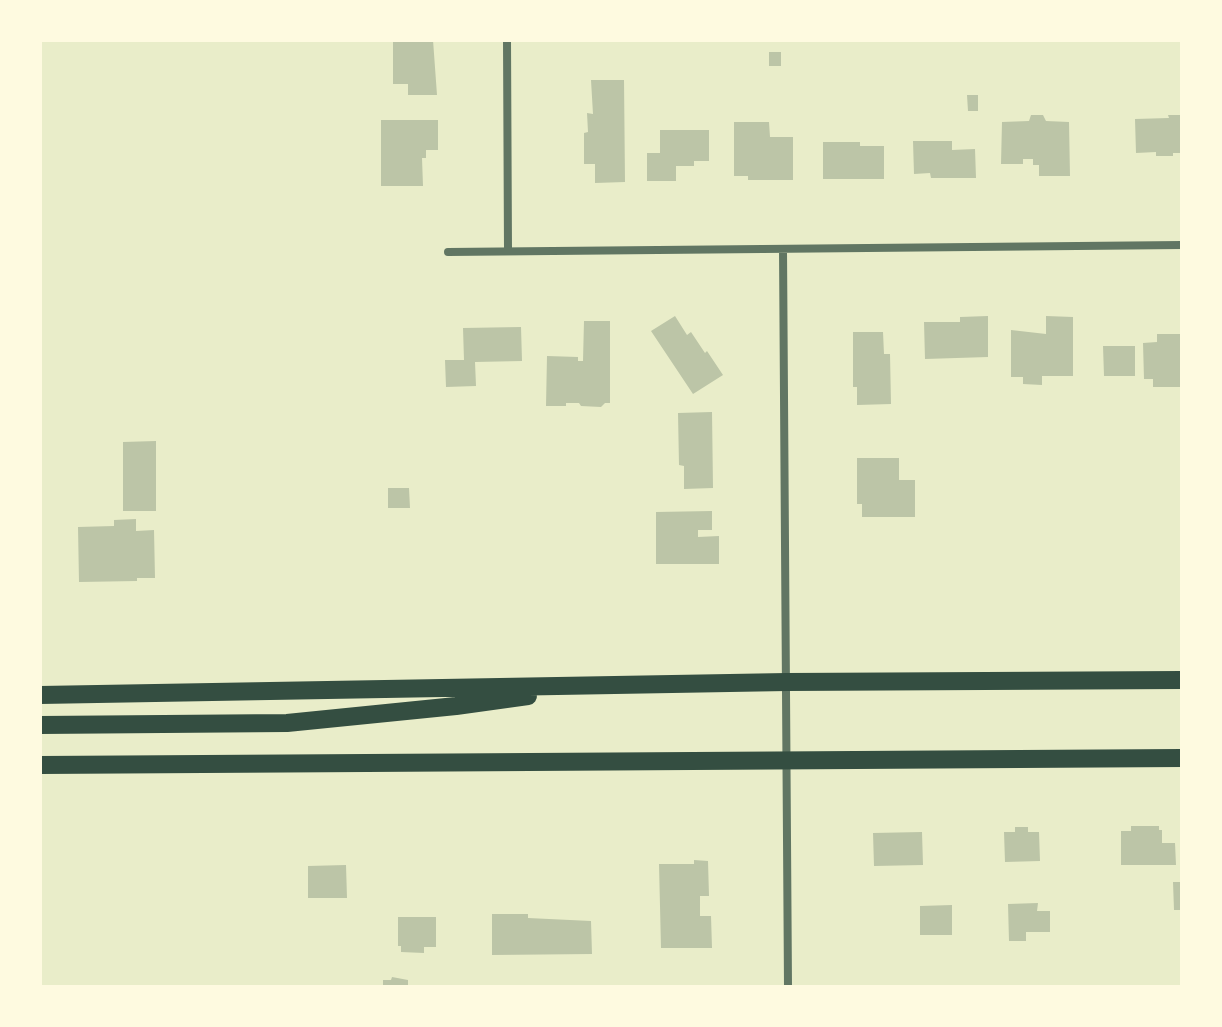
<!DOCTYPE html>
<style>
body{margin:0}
#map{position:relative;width:1222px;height:1027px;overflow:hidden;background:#e9edc9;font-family:Montserrat,sans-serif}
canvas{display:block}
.frame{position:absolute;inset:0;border:42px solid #fefae0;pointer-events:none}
</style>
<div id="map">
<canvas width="1222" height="1027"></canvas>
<div class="frame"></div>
</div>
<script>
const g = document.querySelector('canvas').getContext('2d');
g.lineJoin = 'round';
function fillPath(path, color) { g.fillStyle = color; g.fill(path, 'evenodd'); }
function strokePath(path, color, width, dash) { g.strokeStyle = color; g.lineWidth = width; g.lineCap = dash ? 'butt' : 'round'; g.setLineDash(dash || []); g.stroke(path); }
const building = new Path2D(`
 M393 40H433L437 95H408V84H393Z
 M769 52H781V66H769Z
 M591 80H624L625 182 595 183V164H584V133L588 132 587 113 593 114Z
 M967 95H978V111H968Z
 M1031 115H1043L1046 121 1069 122 1070 176H1039V165H1033V159H1023V164H1001L1002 122 1029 121Z
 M1168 115H1182L1180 153H1173V156H1156V152L1136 153 1135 119 1169 118Z
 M381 120H438V150H426V158H422L423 186H381Z
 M734 122H769L770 137H793V180H748V176H734Z
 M660 130H709V161H694V166H676V181H647V153H660Z
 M913 141H952V150L975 149 976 178H931L930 173 914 174Z
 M823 142H860V146H884V179H823Z
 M675 316 687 335 691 332 705 353 707 351 723 375 693 394 651 331Z
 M988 316V357L925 359 924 322H960V317Z
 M1046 316 1073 317V376H1042V385L1023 384V377H1011V330L1046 334Z
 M584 321H610V403H605L601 407 581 406 579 403H566V406H546L547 356 578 357V361H583Z
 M521 327 522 361 475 362 476 386 446 387 445 360H464L463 328Z
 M853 332H883L884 354H890L891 404 857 405V387H853Z
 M1157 334H1182V387H1153V379H1144L1143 343 1157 342Z
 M1103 346H1135V376H1104Z
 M712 412 713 488 684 489V466L679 465 678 413Z
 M156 441V511H123V442Z
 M857 458H899V480H915V517H862V504H857Z
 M388 488H409L410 508H388Z
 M712 511V530H698V537L719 536V564H656V512Z
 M136 519V531L154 530 155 578H137V581L79 582 78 527 114 526V520Z
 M1131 826H1159V830H1162V843H1175L1176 865H1121V831H1131Z
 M1015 827H1028V832H1039L1040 861 1005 862 1004 832H1015Z
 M922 832 923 865 874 866 873 833Z
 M694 860 708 861 709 896H700V916H711L712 948H661L659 864H694Z
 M346 865 347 898H308V866Z
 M1173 882H1182V910H1174Z
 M1038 903 1037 911H1050V932H1026V941H1009L1008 904Z
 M952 905V935H920V906Z
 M492 914H528V918L591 921 592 954 492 955Z
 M398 917H436V947H424V953L401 952V946H398Z
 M392 977 408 980V987H383V980H391Z`);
const minor = new Path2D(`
 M507 40 508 251
 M783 249 788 987
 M448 252 1182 245`);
const primary = new Path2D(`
 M40 695 787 682 1182 680
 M40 725 287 723 456 706 528 696
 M40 765 1182 758`);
fillPath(building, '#bcc5a7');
strokePath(minor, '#617663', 8);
strokePath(primary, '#344e41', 18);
</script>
